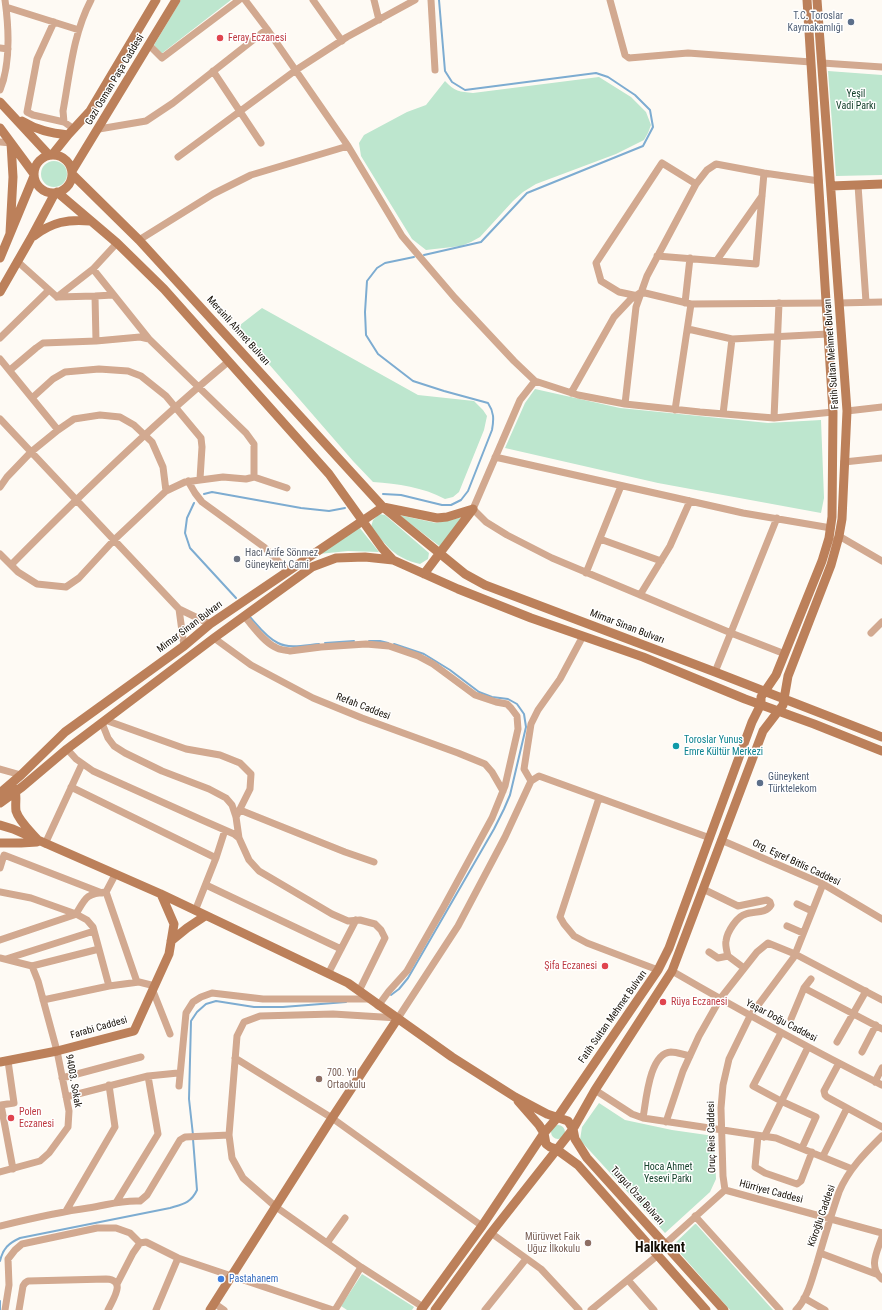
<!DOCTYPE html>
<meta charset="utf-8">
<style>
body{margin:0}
canvas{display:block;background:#fefaf4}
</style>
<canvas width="882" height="1310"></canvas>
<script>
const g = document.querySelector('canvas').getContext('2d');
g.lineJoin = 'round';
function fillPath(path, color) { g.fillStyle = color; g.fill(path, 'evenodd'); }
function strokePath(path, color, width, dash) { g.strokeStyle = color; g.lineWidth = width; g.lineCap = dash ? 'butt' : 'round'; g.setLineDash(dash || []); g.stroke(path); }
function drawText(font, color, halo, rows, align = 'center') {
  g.font = font + ' "Roboto Condensed",sans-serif'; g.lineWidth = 3; g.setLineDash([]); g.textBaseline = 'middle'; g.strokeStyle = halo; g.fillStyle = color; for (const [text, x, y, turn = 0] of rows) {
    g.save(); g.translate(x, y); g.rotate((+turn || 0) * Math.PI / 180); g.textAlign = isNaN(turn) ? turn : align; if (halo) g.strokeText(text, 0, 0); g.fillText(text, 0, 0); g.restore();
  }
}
const green = new Path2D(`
 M181 0H231L161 54 154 45Z
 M828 71 882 75V175L836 176Z
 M599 77 631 97 646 112 651 125 648 133 644 140 616 154 536 184 523 192 513 201 480 237 471 242 461 246 426 250 412 239 361 156 359 143 364 135 407 112 426 105 445 81C454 91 460 92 473 93Z
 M41 174a13 13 0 1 1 26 0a13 13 0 1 1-26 0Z
 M262 308 418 395 474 401 483 410 487 416 484 430 459 492 453 497 445 499C423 487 398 484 373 482L353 461 241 332 240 325Z
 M535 389 620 408 768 423 821 420 824 498 821 513 658 483 505 448 525 403Z
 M379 514 385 515 429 553 428 559 420 564C394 558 387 546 371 527L373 520Z
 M399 515 436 523 464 517 442 548Z
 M359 527 379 552 348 551 319 554Z
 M599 1103 625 1120 672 1130 714 1136 716 1179 710 1192 665 1233 580 1140 582 1127Z
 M551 1132a7 7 0 1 1 14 0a7 7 0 1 1-14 0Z
 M695 1224H696L773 1310H730L673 1245Z
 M362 1274 414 1307 412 1310H347L341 1306Z`);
const stream = new Path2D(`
 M424 255 481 242 527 193 643 146 653 127 650 110 635 95 608 77 596 73 465 90 452 82 445 71 439 0
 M204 494 212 492 301 508 329 511 345 508
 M383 494 401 495 442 505H451L461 500 468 491 492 430C494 419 494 412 488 403L444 391 413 381 378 354 366 335 365 312 367 281 377 268 385 263 414 257
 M194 503 187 518 185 533 190 548 236 598
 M250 617C258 626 267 638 278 643 289 649 306 645 319 644
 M369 641H380L388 643
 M325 643 354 641
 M391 995 399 989 408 978 494 829 504 809 510 795 526 727 524 714 517 704 508 699 492 697 479 692 450 670 424 654 394 644
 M193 1135 189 1099 191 1021 197 1012 206 1004 216 1001 254 1007H283L346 1002
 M0 1261C3 1248 9 1243 20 1238L170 1208C183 1204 191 1203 197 1190L193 1139
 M0 1301V1310`);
const street = new Path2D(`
 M245 0 267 29 348 146 402 236 455 298 514 361 535 381 578 395 625 404 700 412 774 418 833 412
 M313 0 342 41
 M374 0 379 20
 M431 0 435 70
 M610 0 625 55 629 58 688 53 811 62
 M6 7 79 30
 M54 22 37 59 27 112 33 115 64 122
 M149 45 162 58 239 0
 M0 48 8 49
 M822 63 882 67
 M213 71 261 143
 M0 90C11 63 9 29 5 0
 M74 129 64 122 63 111C70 73 73 34 91 0
 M99 129 146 121 173 103 267 29
 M0 142 11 143
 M178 157 296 70 347 37 415 0
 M858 185 866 302
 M139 240 213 194 251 175 348 146
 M657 256 756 264 764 173
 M717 260 762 196
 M17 261 57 297 95 296 113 295
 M93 269 117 243
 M95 296 96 341
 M638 296 619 292 601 281 596 263 662 163 696 184
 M57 297 93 269 149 339
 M685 303 690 258
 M839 303 882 302
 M688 329 732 339 828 334
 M0 338 49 290
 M0 359 58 430
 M10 370 36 348 43 343 96 341 140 337 149 339 246 433 254 444V477
 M535 381 520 400 473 509 486 522 507 535 552 558 731 633 785 654
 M571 393 614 317 630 300 641 292 691 304 826 303
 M32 398 53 379 65 372 99 369 128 371 141 376 166 396 201 438 202 447 200 479
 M625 404 636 307 647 276 696 184 707 170 716 164 764 173 819 181
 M675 410 691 304
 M847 411 882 407
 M723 414 732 339
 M774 418 779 303
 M0 419 179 609 210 624
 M495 457 743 513 831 528
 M844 462 882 458
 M188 481 195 493 202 502 264 547 287 570
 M0 487 7 477 31 452 58 430 74 419 100 415 120 417 134 425 152 442 163 467 166 491
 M839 536 882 561
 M600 539 661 561
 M0 554 18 572 37 584 66 587 79 578 114 540 166 491 185 482 223 477 246 479 254 477 287 488
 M11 565C81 494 152 425 228 362
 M586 573 621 486
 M640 595 670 546 690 501
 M179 609 184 646
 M244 616C253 626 263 641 275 647 279 650 285 650 290 651L321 647 366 644 389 646 418 656 433 664 475 695 496 702 507 704 511 708 517 716 518 729 505 786 492 818 443 908 407 971 389 991 378 1006
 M871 633 882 622
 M214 638 251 665 313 698 362 718 458 753 485 764 492 772 503 791
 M715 672 777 518
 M105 720 186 749 220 755 240 763 251 774 250 789 236 817
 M102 723 108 738 114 746 125 753 162 771 209 789 226 798 232 805 236 817 239 838
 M67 749 76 759 93 771 202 820 234 834 239 838 249 860 259 871 332 914 348 921 360 920 375 924 381 930 385 938 359 991
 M0 769 21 775
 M531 781 524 769 531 724 538 710 560 679 583 636
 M71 787 216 858
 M599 798 560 917 564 924 574 936 587 943 658 970
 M240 810 345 852 374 862
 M721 840 823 884 882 919
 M45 844 82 764
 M0 868 4 855 102 893
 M206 885 341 949
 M703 889 738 906 767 900 770 902 771 905C766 914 754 911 746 914 737 916 727 932 726 941 725 945 727 952 728 956L744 968
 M0 892 31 898 76 914 87 920 93 927 109 986
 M106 892 137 982
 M797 904 812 911
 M195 911 216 858 225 830
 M76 914C86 897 86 894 106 892L115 875
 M787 926 803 933
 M0 940 77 914
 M709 952 718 958 728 956
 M0 958 32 966 38 981 57 1051 69 1111 68 1127 49 1153 40 1161 0 1172
 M6 959 94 931
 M32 966 99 949
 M672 971C741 1011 810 1049 882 1085
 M328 974 356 920
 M804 988 882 1029
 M153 991 170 1034
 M43 1000 109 986 139 982 155 986
 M791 1019 804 988 811 979
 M781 1033 753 1086 781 1101 816 1117 802 1148
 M837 1042 866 991
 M862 1052 876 1025
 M235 1058 332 1118 482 1226
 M8 1061 14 1103 1 1105 13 1169
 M839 1063 824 1091 825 1095 827 1097 882 1127
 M62 1078 141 1057
 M875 1082 882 1068
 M179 1086 186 1013 193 1002 201 997 212 993 263 999H369
 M595 1090 632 1114 643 1118 776 1138 852 1169
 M66 1097 148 1076 178 1073
 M643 1118C646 1102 649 1053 671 1052 677 1052 684 1055 690 1056
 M666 1122 683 1071 699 1036 720 999 757 952 768 943 795 954 882 1000
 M758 1136 755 1167 765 1173 797 1184 801 1181 812 1152
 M764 1137 808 1047
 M823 1156 847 1108
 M725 1190 882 1233
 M117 1201 158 1134 148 1076
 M66 1211 115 1127 109 1085
 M695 1216 780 1310
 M0 1226C29 1219 58 1212 88 1208 108 1205 120 1200 140 1201L147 1195 180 1140 185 1137 229 1135
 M491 1233 541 1269 579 1310
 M882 1237C877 1252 868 1267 882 1279
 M327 1243 345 1218
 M665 1244 725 1190 723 1176 721 1108 723 1085 729 1059 750 1016 794 957 823 884
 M820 1253 876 1274
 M628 1280 654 1310
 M117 1284 133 1253 140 1243 146 1242 178 1258 333 1310
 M804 1298 825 1310
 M214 1303 224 1310
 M423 1307 361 1267 276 1207 243 1178 232 1158 229 1135 237 1036 244 1022 260 1016 333 1014 398 1018 458 926 505 837 531 781 539 776 710 838
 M5 1310 9 1285 8 1259 15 1250 22 1244 97 1228H116L130 1233 140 1243
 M19 1310 23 1286 25 1283 28 1281 106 1279C127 1280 113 1299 108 1310
 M156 1310 178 1258
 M335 1310 361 1267
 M485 1310 526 1259
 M591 1310 658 1255
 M796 1310C808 1298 812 1278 817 1263 824 1239 831 1215 839 1192 848 1170 865 1153 882 1136`);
const secondary = new Path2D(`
 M0 102 49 155
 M22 121C37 130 50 133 68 135
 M0 128 34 174
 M34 174a19 19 0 1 1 38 0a19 19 0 1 1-38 0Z
 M52 155 68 135 90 111 156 0
 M72 171 176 0
 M72 174 139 240 383 507 465 574 485 585 715 672 882 737
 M831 186 882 184
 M57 192 117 243 164 289 329 474 382 548 393 560 458 589 531 618 643 657 745 699 814 724 882 751
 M10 233 13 177 11 143
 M34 236C52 222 68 219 90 221
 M0 258 34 176
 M0 292 31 238 55 193
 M424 574 473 509
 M15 789C17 796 15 804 16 811 19 821 30 831 37 839
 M0 793 21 775 65 732 184 646 210 624 383 507 437 518 447 517 473 509
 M0 803 22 787 67 749 214 638 312 567 336 558 365 557 393 560
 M0 825 13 829 161 894 348 983 452 1057 515 1097 547 1114 568 1121 573 1129 575 1139 587 1158 724 1310
 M0 843H21L37 842
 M171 941 187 928 205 916
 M0 1062 57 1051 134 1031 169 954 174 924 161 894
 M518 1101 539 1125 544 1133 546 1144 550 1147 556 1149 578 1165 706 1310
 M210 1310 332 1118 398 1018
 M421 1310 482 1226 544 1133 557 1118 658 970 669 948 752 722 761 704V697L776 675 822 561 829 538 832 517 833 412 807 0
 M435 1310 491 1233 573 1129 595 1090 672 971 763 731 783 705 788 676 831 565 839 536 842 519 847 411 817 0`);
const markers = [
 [851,22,4,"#5c6f8a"],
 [220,38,4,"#e0444e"],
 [237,559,4,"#6b7280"],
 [676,746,4,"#0f9aa8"],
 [760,783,4,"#5c6f8a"],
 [605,966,4,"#e0444e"],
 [663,1002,4,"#e0444e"],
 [319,1079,4,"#8d6e63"],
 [11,1118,4,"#e0444e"],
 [588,1243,4,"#8d6e63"],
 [221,1279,4,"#3f7fe0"]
];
const serviceNames = [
 ["T.C. Toroslar",843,16],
 ["Kaymakamlığı",843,28],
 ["Güneykent",768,777,"left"],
 ["Türktelekom",768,789,"left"]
];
const healthNames = [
 ["Feray Eczanesi",228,38],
 ["Şifa Eczanesi",597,966,"right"],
 ["Rüya Eczanesi",671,1002],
 ["Polen",19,1112],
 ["Eczanesi",19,1124]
];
const streetNames = [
 ["Gazi Osman Paşa Caddesi",115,80,-59],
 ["Mersinli Ahmet Bulvarı",238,331,48],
 ["Fatih Sultan Mehmet Bulvarı",832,354,-94],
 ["Mimar Sinan Bulvarı",190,627,-37],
 ["Mimar Sinan Bulvarı",627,627,21],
 ["Refah Caddesi",363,707,21],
 ["Org. Eşref Bitlis Caddesi",796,863,25],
 ["Fatih Sultan Mehmet Bulvarı",613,1017,-55],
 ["Yaşar Doğu Caddesi",781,1021,28],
 ["Farabi Caddesi",99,1028,-16],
 ["94003. Sokak",73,1081,80],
 ["Oruç Reis Caddesi",712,1137,-91],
 ["Hürriyet Caddesi",771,1192,15],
 ["Turgut Özal Bulvarı",637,1196,48],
 ["Köroğlu Caddesi",822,1216,-71]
];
const parkNames = [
 ["Yeşil",856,94],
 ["Vadi Parkı",856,106],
 ["Hoca Ahmet",668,1167],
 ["Yesevi Parkı",668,1179]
];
const worshipNames = [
 ["Hacı Arife Sönmez",245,553],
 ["Güneykent Cami",245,565]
];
const cultureNames = [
 ["Toroslar Yunus",684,740],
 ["Emre Kültür Merkezi",684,752]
];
const educationNames = [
 ["700. Yıl",327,1073],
 ["Ortaokulu",327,1085],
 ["Mürüvvet Faik",580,1237,"right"],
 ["Uğuz İlkokulu",580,1249,"right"]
];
const shopNames = [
 ["Pastahanem",229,1279]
];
const districtNames = [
 ["Halkkent",660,1248]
];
fillPath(green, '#bde6ce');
strokePath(stream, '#7dacd1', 2);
strokePath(street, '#d2a990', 7);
strokePath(secondary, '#bc805a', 9);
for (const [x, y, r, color] of markers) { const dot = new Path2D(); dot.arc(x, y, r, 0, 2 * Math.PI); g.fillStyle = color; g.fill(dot); strokePath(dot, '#fff', 1.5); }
drawText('10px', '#4e5e75', '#fff', serviceNames, 'right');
drawText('10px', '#be3a42', '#fff', healthNames, 'left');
drawText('10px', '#130d04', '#fff', streetNames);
drawText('10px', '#14402b', '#fff', parkNames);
drawText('10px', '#5b616d', '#fff', worshipNames, 'left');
drawText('10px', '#0d838f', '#fff', cultureNames, 'left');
drawText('10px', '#785e54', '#fff', educationNames, 'left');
drawText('10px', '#366cbe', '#fff', shopNames, 'left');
drawText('bold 14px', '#130d04', '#fff', districtNames);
</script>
